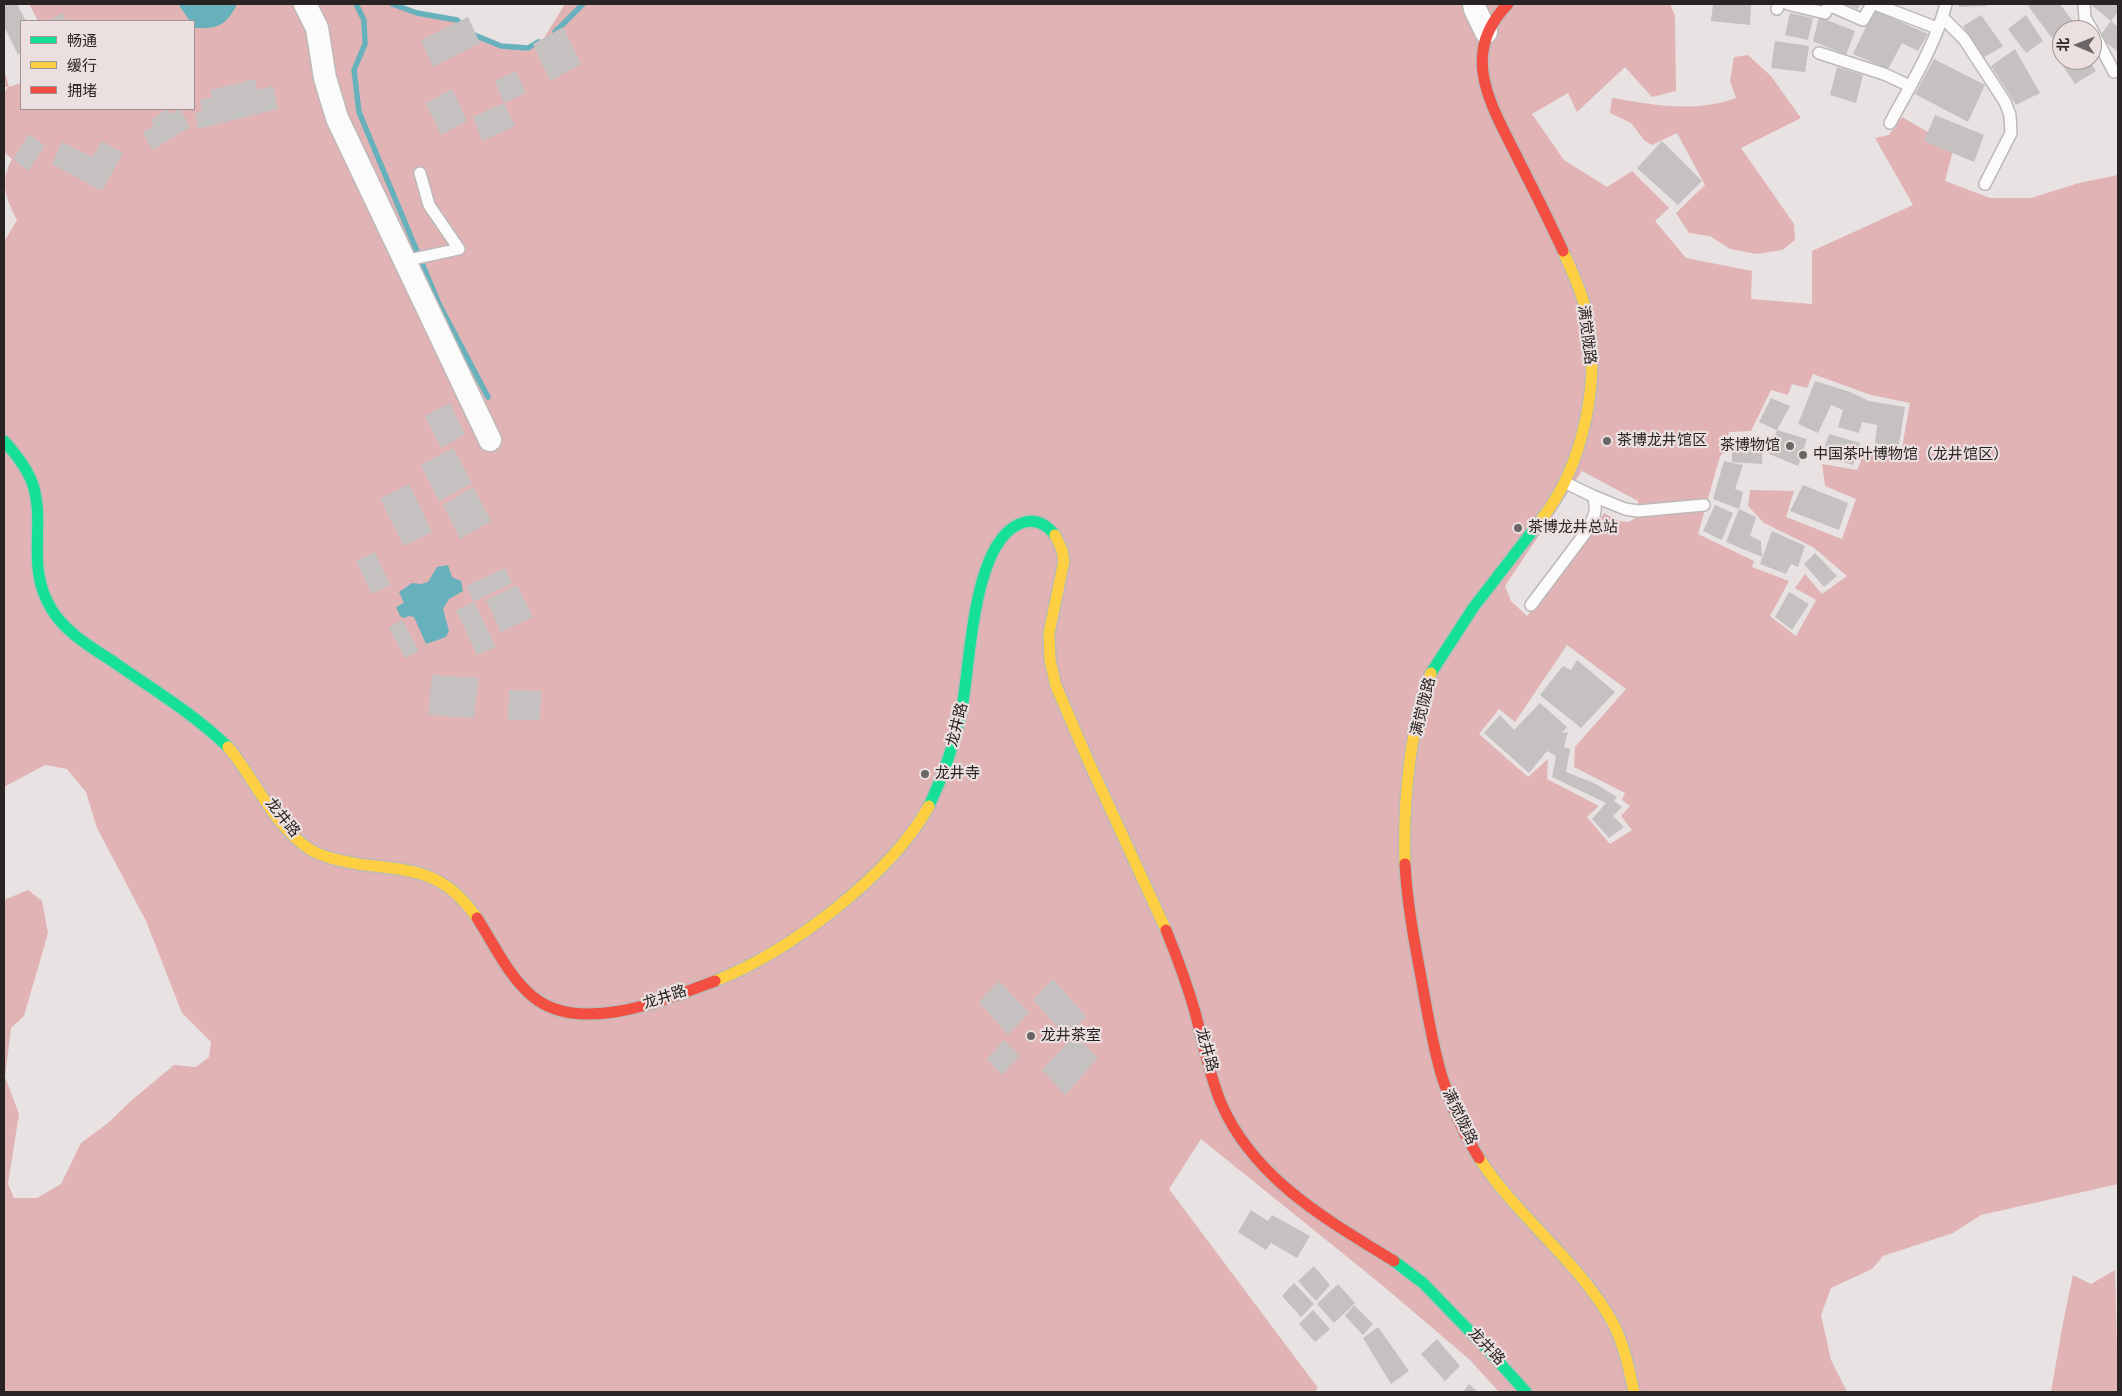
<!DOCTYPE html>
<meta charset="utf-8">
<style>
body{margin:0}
#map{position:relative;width:2122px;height:1396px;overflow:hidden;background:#e8e2e2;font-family:Roboto,"Noto Sans SC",sans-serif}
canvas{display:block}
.frame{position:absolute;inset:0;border:5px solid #282424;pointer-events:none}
.legend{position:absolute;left:20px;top:20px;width:175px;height:90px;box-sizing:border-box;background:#ebdfdf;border:1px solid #9d9494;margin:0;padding:6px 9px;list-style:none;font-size:15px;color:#282424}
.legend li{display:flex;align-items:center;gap:10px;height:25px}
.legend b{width:25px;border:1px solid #9d9494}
.north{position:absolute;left:2052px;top:20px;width:50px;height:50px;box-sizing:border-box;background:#ebdfdf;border:1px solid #9d9494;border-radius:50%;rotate:271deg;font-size:14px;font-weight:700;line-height:20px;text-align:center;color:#282424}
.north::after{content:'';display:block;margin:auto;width:18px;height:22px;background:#6b6666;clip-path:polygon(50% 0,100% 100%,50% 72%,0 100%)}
</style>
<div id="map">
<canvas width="2122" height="1396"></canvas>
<div class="frame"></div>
<ul class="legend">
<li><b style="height:6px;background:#16e098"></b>畅通</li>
<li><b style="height:6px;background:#ffcf43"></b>缓行</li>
<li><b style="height:6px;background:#f24e42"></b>拥堵</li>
</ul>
<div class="north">北</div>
</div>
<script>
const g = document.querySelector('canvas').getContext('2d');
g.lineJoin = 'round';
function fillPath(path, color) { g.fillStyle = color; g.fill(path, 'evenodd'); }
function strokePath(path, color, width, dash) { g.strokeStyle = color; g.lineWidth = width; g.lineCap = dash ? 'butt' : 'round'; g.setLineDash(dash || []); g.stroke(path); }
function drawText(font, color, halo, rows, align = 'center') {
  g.font = font + ' Roboto,"Noto Sans SC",sans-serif'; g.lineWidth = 4.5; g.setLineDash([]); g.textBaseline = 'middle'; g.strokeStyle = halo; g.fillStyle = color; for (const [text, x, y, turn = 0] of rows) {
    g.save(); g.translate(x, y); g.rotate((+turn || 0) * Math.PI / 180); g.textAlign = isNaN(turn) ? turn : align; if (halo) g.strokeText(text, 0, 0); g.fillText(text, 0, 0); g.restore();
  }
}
const forest = new Path2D(`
 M29 4H392L417 13 457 20 474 36 501 46 523 48 544 38 565 4H1670L1675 16 1676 91 1652 97 1625 67 1577 112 1568 93 1532 114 1564 160 1607 187 1632 171 1669 208 1655 221 1686 258 1752 271 1751 299 1812 304V251L1913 205 1875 138 1889 135 1902 117 1954 147 1945 181 1990 198H2031L2079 183 2118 175V1184L1981 1215 1953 1233 1883 1256 1872 1269 1831 1288 1821 1315 1831 1360 1847 1392H1499L1470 1360 1382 1285 1201 1139 1169 1189 1318 1388 1315 1392H4V900L28 890 42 901 48 933 24 1016 11 1028 5 1077 19 1114 8 1184 14 1198H37L61 1184 81 1143 108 1123 132 1100 174 1065 196 1067 209 1057 211 1042 182 1013 146 921 97 828 86 792 67 769 45 765 4 787V242L17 220C5 198 0 181 12 159L4 152V93L8 87H4V69L9 87 21 83V109H194V21H38ZM1813 374 1871 395 1910 403 1900 459 1867 447 1857 470 1822 464 1825 486 1856 499 1842 539 1786 517 1794 491 1750 490 1748 506 1764 523 1813 547 1847 576 1822 594 1805 574 1795 588 1816 600 1796 636 1770 616 1789 581 1752 567 1754 561 1698 534 1720 456 1726 451 1729 432 1751 431 1771 390 1788 395 1792 384 1807 388ZM1582 471 1638 501V516L1629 522 1619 521 1604 513 1595 527 1527 616 1511 601 1505 586ZM1567 645 1626 689 1575 747 1574 767 1625 793 1622 800 1630 806 1621 816 1632 830 1610 844 1587 817 1599 806 1547 779 1548 759 1528 777 1479 734 1499 709 1515 722Z
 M1748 55 1771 76 1801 118 1741 148 1794 224 1795 240 1782 250 1757 254 1730 249 1710 236 1689 233 1676 213 1705 185 1677 133 1652 145 1645 141 1631 123 1610 113 1612 98C1655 105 1694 113 1736 98L1730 81 1734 57Z
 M2115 1270 2118 1392H2051L2063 1323 2073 1275 2091 1284Z`);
const water = new Path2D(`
 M178 4H237C227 25 218 29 195 28L194 21H190Z
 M448 565 452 577 461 581 463 591 449 599 443 609 449 631 446 637 426 644 414 617 409 616 404 618 400 616 396 607 404 603 399 592 412 583 421 584 428 582 437 567Z`);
const stream = new Path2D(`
 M356 4 364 20 365 44 354 70 359 112 439 304 488 397
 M392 4 417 13 457 20 463 26
 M555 32 583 4
 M472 34 501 46 528 48 538 42`);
const building = new Path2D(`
 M4 4H17L26 21H21V53L18 55 4 26Z
 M1713 4H1751L1750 25 1711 21Z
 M1845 4H1860L1858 9Z
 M1959 4H1985L1986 6 1959 7Z
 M2030 4H2060L2074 23 2052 38 2028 6Z
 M2090 4H2118V12L2111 21 2118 27V52L2099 37 2111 21Z
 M1874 10 1928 34 1918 51 1902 43 1888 69 1853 54Z
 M62 13 66 21H49Z
 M1790 13 1813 18 1808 40 1785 35Z
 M1981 15 2003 46 1983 58 1963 26Z
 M2026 15 2043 41 2026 53 2008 29Z
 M468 17 480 43 433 67 421 40Z
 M1819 17 1855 31 1846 55 1813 41Z
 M563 27 581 64 550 81 533 44Z
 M1775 41 1809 46 1805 72 1771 68Z
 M2015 49 2040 93 2016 105 1991 66Z
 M2062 49V60H2089L2096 71 2075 84 2055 54Z
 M1934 59 1985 85 1968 122 1915 94Z
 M1837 67 1863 75 1856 103 1830 95Z
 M516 71 526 93 504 103 495 81Z
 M255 79 257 90 273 86 278 109 198 129 195 113 202 112 200 100 212 97 210 90Z
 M452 89 467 121 441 135 426 103Z
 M504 103 515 126 482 141 473 117Z
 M167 109 170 114 180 109 190 127 152 150 143 133 154 125 151 120Z
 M1935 115 1984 135 1974 162 1924 141Z
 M29 134 45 146 28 171 13 159Z
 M102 141 123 153 102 191 52 164 62 142 92 157Z
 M1662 141 1702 181 1678 205 1637 168Z
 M1815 381 1850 392 1869 401 1905 407 1898 450 1875 443 1877 425 1862 422 1859 433 1838 427 1843 410 1831 405 1818 433 1798 424Z
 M1771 398 1790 406 1777 430 1759 422Z
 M450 403 465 434 441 448 425 416Z
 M1777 430 1807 439 1798 466 1769 454Z
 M1829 434 1860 443 1853 465 1822 455Z
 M1732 438H1763L1762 464 1732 462Z
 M453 448 472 483 439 501 421 465Z
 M1724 461 1743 465 1735 489 1743 492 1739 509 1713 499Z
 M409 484 432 532 404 546 380 499Z
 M1803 485 1848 503 1839 530 1790 511Z
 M473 487 491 521 460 539 443 505Z
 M1715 505 1733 513 1722 540 1703 531Z
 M1739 509 1756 517 1750 536 1761 541 1762 557 1726 542Z
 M1772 531 1805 546 1798 567 1791 564 1786 574 1760 564Z
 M375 552 390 585 372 594 356 561Z
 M1815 553 1837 576 1824 587 1804 564Z
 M505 568 512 583 474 602 466 586Z
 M517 585 533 617 501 632 486 600Z
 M1789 592 1809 604 1792 630 1775 617Z
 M474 602 496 647 477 655 456 610Z
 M402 619 419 651 405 658 389 628Z
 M1577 660 1615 692 1581 728 1540 695 1563 666 1571 670Z
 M432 675 479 678 474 718 428 715Z
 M509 690 541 691 540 720H508Z
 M1540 703 1567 727 1562 733 1568 732 1564 747 1570 749 1566 772 1594 783 1617 797 1614 801 1622 807 1613 816 1624 827 1609 838 1592 819 1606 803 1552 777 1556 756 1547 751 1529 773 1484 733 1500 715 1514 730Z
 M1053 979 1086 1017 1066 1036 1033 1000Z
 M999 981 1029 1013 1008 1035 979 1002Z
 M1075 1035 1098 1058 1065 1095 1042 1070Z
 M1004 1040 1020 1056 1002 1075 987 1059Z
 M1251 1210 1268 1221 1272 1215 1310 1236 1297 1258 1271 1243 1266 1250 1238 1232Z
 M1314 1266 1330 1285 1316 1301 1298 1281Z
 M1294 1283 1314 1304 1301 1317 1282 1296Z
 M1338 1284 1355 1303 1334 1323 1317 1304Z
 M1354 1305 1373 1324 1363 1335 1345 1316Z
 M1313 1310 1330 1329 1315 1342 1299 1324Z
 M1378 1327 1409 1371 1391 1384 1363 1338Z
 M1437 1339 1460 1366 1445 1381 1421 1354Z
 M1469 1384 1478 1392H1463Z`);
const lane = new Path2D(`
 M1788 4 1825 13 1829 5 1863 20 1872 4
 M1875 4 1937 28
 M2084 4 2085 18 2092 30
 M1777 9 1779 4
 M1942 17 1964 39 2005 102 2010 115 2011 133 1985 184
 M2092 30 2114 72
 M1819 53 1884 74 1910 86
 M1890 123C1910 86 1936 44 1946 4
 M405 258 413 259 459 249 429 205 420 173
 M1593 496 1625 509 1638 511 1704 505
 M1531 605 1589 528C1594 517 1598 508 1593 496L1566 483`);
const street = new Path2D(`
 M305 4 317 28 325 78 337 118 490 440
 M1474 4 1475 9 1486 32`);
const fast = new Path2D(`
 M4 441C16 454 27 468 33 485 46 527 25 567 52 610 67 634 93 648 115 663 154 690 194 714 228 747
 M1431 673 1473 608 1541 520
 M929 806C943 776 954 745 961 713 971 667 971 535 1025 522 1037 519 1047 525 1055 535
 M1394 1261 1423 1283 1488 1350 1526 1392`);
const slow = new Path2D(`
 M1541 520C1584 465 1603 375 1585 307 1580 288 1571 269 1563 251
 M1055 535 1062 550 1064 561 1049 633 1050 660 1056 686 1087 758 1166 930
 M228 747C256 780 273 826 311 850 325 858 342 861 358 864 412 871 443 869 477 918
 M1405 864C1403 803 1409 730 1431 673
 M715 981C789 952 890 876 929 806
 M1479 1158C1518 1218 1578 1260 1613 1323 1624 1345 1629 1368 1634 1392`);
const jam = new Path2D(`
 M1508 4C1457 55 1493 108 1519 161 1534 191 1549 220 1563 251
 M1405 864C1407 902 1414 940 1421 977 1433 1046 1441 1098 1479 1158
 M477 918C494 944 508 976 532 996 579 1036 665 1000 715 981
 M1166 930C1177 957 1187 984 1195 1012 1203 1042 1209 1074 1221 1103 1254 1179 1327 1220 1394 1261`);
const markers = [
 [1607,441,5,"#6b6666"],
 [1790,446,5,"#6b6666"],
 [1803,455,5,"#6b6666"],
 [1518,528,5,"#6b6666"],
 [925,774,5,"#6b6666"],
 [1031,1036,5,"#6b6666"]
];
const streetNames = [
 ["满觉陇路",1586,335,83],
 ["满觉陇路",1424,707,-76],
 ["龙井路",958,725,-76],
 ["龙井路",282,818,51],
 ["龙井路",665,998,-18],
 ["龙井路",1206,1050,74],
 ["满觉陇路",1459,1117,64],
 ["龙井路",1486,1347,46]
];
const poiNames = [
 ["茶博龙井馆区",1617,441],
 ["茶博物馆",1780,446,"right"],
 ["中国茶叶博物馆（龙井馆区）",1813,455],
 ["茶博龙井总站",1528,528],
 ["龙井寺",935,774],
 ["龙井茶室",1041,1036]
];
fillPath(forest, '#e1b3b4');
fillPath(water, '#67b1bc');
strokePath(stream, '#67b1bc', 5.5);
fillPath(building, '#c5c1c1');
strokePath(lane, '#beb9b9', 14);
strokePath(street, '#beb9b9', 25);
strokePath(fast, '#beb9b9', 14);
strokePath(slow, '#beb9b9', 14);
strokePath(jam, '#beb9b9', 14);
strokePath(lane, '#fcfbfb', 11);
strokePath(street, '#fcfbfb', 22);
strokePath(fast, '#16e098', 11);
strokePath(slow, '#ffcf43', 11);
strokePath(jam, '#f24e42', 11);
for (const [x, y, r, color] of markers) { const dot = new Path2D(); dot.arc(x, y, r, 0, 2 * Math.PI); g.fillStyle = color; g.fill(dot); strokePath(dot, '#ebdfdf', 2); }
drawText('15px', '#282424', '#ebdfdf', streetNames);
drawText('15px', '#282424', '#ebdfdf', poiNames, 'left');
</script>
